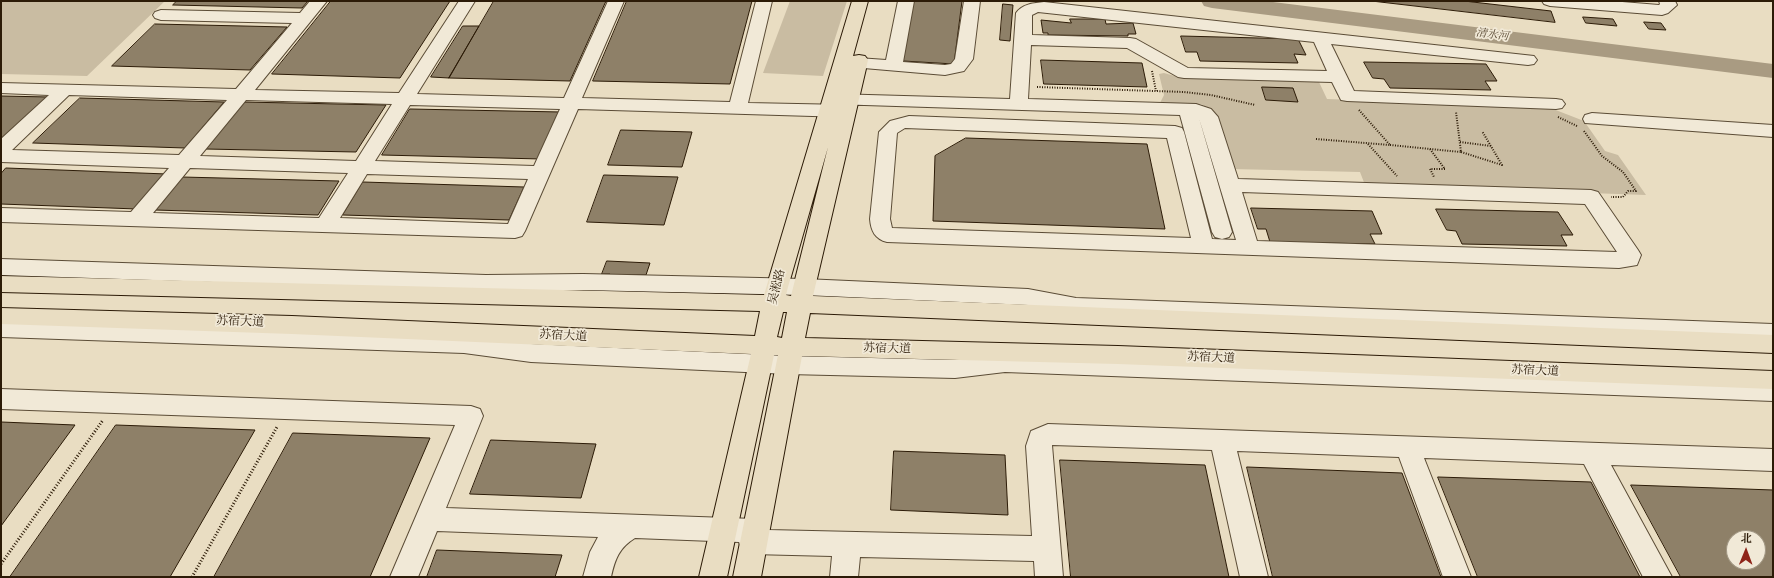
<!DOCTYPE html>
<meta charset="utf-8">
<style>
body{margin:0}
#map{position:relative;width:1774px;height:578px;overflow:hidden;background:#e9ddc2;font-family:"Sorts Mill Goudy","Noto Serif SC",serif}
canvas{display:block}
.frame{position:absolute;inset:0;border:2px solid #2c1b07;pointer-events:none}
.north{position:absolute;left:1726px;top:530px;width:40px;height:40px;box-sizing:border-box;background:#f1e9d7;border:1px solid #a29784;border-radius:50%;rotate:1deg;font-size:11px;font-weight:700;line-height:16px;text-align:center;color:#2c1b07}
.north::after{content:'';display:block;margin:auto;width:14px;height:18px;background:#8f2418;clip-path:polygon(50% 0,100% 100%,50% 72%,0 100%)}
</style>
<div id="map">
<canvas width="1774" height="578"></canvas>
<div class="frame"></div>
<div class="north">北</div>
</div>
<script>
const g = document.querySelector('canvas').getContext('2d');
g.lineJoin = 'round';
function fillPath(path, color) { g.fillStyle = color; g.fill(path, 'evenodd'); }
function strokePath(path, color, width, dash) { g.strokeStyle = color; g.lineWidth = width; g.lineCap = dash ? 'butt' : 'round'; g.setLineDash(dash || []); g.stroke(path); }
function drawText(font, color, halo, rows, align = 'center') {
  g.font = font + ' "Sorts Mill Goudy","Noto Serif SC",serif'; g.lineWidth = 3.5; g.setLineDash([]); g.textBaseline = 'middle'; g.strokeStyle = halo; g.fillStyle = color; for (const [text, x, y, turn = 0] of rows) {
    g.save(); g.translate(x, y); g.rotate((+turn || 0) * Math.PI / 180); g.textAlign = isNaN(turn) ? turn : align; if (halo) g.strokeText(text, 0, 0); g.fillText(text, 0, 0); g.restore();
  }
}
const green = new Path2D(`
 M1 1H165L87 76 1 74Z
 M790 1H847L823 76 763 73Z
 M1164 73 1182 78 1319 82 1327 99 1548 107 1584 121 1605 151 1618 155 1646 195 1365 185 1360 172 1231 169 1212 110 1201 104 1160 103 1164 95 1159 74Z`);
const river = new Path2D(`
 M1201 1H1265L1773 64V78L1212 8 1204 6Z`);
const building = new Path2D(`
 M177 1H308L302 8 173 5Z
 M331 1H450L400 78 272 74Z
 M494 1H606L570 81 449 78Z
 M627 1H752L730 84 593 81Z
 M914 1H962L954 64 903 61Z
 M1372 1H1464L1551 11 1555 22Z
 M1003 4 1013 5 1010 41 1000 40Z
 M1583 17 1613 19 1617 26 1586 23Z
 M1070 19H1105L1106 24 1133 23 1136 34H1128V36L1048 35V33H1043L1041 20 1071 23Z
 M1644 22 1661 23 1666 30 1649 29Z
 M155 24 287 27 250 70 112 66Z
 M463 26H479L449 78 431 77Z
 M1181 36 1298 39 1306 55 1294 54 1298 63 1200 61 1197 52H1186Z
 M1041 60 1142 63 1147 87 1044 84Z
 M1364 62 1486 64 1497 81H1485L1491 90 1390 88 1384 79 1373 78Z
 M1262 87 1293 88 1298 102 1266 100Z
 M1 96 49 97 1 142Z
 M80 98 224 102 185 148 33 143Z
 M243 102 386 105 356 152 205 149Z
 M410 109 561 112 541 159 382 155Z
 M621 130 692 132 682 167 608 165Z
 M966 138 1147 144 1165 229 933 221 935 156Z
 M6 168 167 174 137 209 1 204V174Z
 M604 175 678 177 664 225 587 222Z
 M182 177 339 181 318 215 155 210Z
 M363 182 524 187 509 220 343 215Z
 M1251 208 1372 211 1382 234H1370L1375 244 1270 242 1266 229H1258Z
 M1436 209 1558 212 1573 235H1561L1567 246 1462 244 1456 231 1447 230Z
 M607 261 650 263 646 275H629L628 278H608L610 274H602Z
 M1 422 75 425 1 526Z
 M116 425 255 430 170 577H10Z
 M293 433 430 438 370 577H214Z
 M491 440 596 444 581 498 470 494Z
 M894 451 1005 455 1008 515 891 510Z
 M1060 460 1205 465 1229 577H1071Z
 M1247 467 1402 473 1441 577H1273Z
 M1438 477 1591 482 1640 577H1478Z
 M1631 485 1773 490V577H1681ZM1734 538H1758V562H1734Z
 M437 550 562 555 555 577H427Z`);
const pathFar1 = new Path2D(`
 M1152 71 1156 91
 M1037 87 1184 92 1211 95 1255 105
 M1558 117 1577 126
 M1584 131 1602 156 1623 172 1636 191H1628L1623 197H1611
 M1316 139 1390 145 1359 110
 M1460 142 1491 146
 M1368 144 1397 176
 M1390 145 1461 152 1456 112
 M1430 149 1445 169H1430L1434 177
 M1461 152 1502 165 1482 131`);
const path = new Path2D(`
 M1 564 103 420
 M192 577 277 427`);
const minor = new Path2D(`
 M310 1H327L255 90 399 93 459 1H475L417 94 564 98 608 1H624L582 98 730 102 756 1H772L748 103 846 105 852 107 855 111 852 115 846 117 578 109 525 231 522 236 515 238 1 222V208L131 212 169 168 1 162V139L49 95 1 93V83L236 89 292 23 161 20 155 18 153 15 155 12 161 10 300 13ZM69 95 227 100 179 155 12 150ZM246 100 392 104 356 161 200 156ZM410 105 560 109 534 166 375 161ZM190 168 348 173 319 218 153 213ZM367 174 528 179 508 224 340 218Z
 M898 1H914L903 62 945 65 951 64 955 59 964 1H980L973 59 964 71 945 75 852 67 849 63 852 59 858 58 886 60Z
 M1542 1H1610L1659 5 1660 4 1659 1H1675L1677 5 1668 13 1662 15 1550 6 1544 4Z
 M1044 2 1534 56 1537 60 1534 64 1528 65 1331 44 1354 91 1556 99 1562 100 1565 104 1562 108 1556 109 1347 101 1341 100 1332 82 1184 78 1178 77 1127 48 1031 45 1028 99 1196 104 1211 109 1218 117 1238 179 1591 190 1598 192 1638 250 1641 255 1637 265 1619 268 887 242C875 239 871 231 870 219L879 132 890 121 909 116 1175 126 1182 128 1184 132 1212 239 1236 240 1199 118 1232 232 1229 237 1222 239 1215 237 1212 232 1180 115 833 104 827 103 824 99 827 95 833 94 1010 99 1016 13C1022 4 1034 3 1044 2ZM1038 12 1314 42 1327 71 1188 68 1136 39 1130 38 1032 35V15ZM905 128 1167 138 1191 238 892 228 890 219 897 133ZM1242 192 1585 204 1617 252 1257 241Z
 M1592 113 1773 125V137L1585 123 1583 119 1585 115Z
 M1 259 486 275 583 274 804 279 1028 289 1076 298 1773 324V342L1076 314 1028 305 804 295 583 290 486 291 1 275Z
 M1 319 464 335 531 344 788 356 955 360 1005 354 1773 381V401L1005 372 955 378 788 374 531 362 464 353 1 337Z
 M1 389 471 406 480 409 483 416 446 508 755 519 765 522 768 530 1032 536 1026 446 1031 431 1048 424 1773 449V471L1611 465 1672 577H1643L1584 464 1424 458 1471 577H1443L1399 457 1237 451 1268 577H1240L1212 450 1052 445 1063 577H1035L1034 561 860 557 858 577H830L832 556 752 554 742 551 739 542 635 538C619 548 615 559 611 577H583L590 552 598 537 437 531 418 577H390L455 425 1 409Z`);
const major = new Path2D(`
 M852 1H868L853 56 859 55 865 56 868 60 813 296 1773 335V353L810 313 805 338 1118 346 1773 371V389L1118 364 802 356 761 577H733L778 355H774L727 577H699L751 354 292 334 1 324V308L292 316 755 336 760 311 1 292V276L764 295ZM828 147 791 296 786 295 788 287ZM783 312H787L782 338 777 337Z`);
const farWaternames = [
 ["清水河",1492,36,7]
];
const streetNames = [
 ["吴淞路",778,287,-76],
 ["苏宿大道",240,323,2],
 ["苏宿大道",563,337,3],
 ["苏宿大道",887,350,1],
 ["苏宿大道",1211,359,2],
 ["苏宿大道",1535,372,2]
];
fillPath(green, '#c9bca2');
fillPath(river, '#a99b82');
fillPath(building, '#8e8068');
strokePath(building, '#2c1b07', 1);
strokePath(minor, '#5b4c36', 2);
strokePath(major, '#2c1b07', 2);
strokePath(pathFar1, '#2c1b07', 2, [1, 1.5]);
strokePath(path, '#2c1b07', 3, [1, 2]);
fillPath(minor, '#f1e9d7');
fillPath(major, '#e9ddc2');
drawText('italic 11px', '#5e4e38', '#f1e9d7', farWaternames);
drawText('12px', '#2c1b07', '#f1e9d7', streetNames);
</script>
